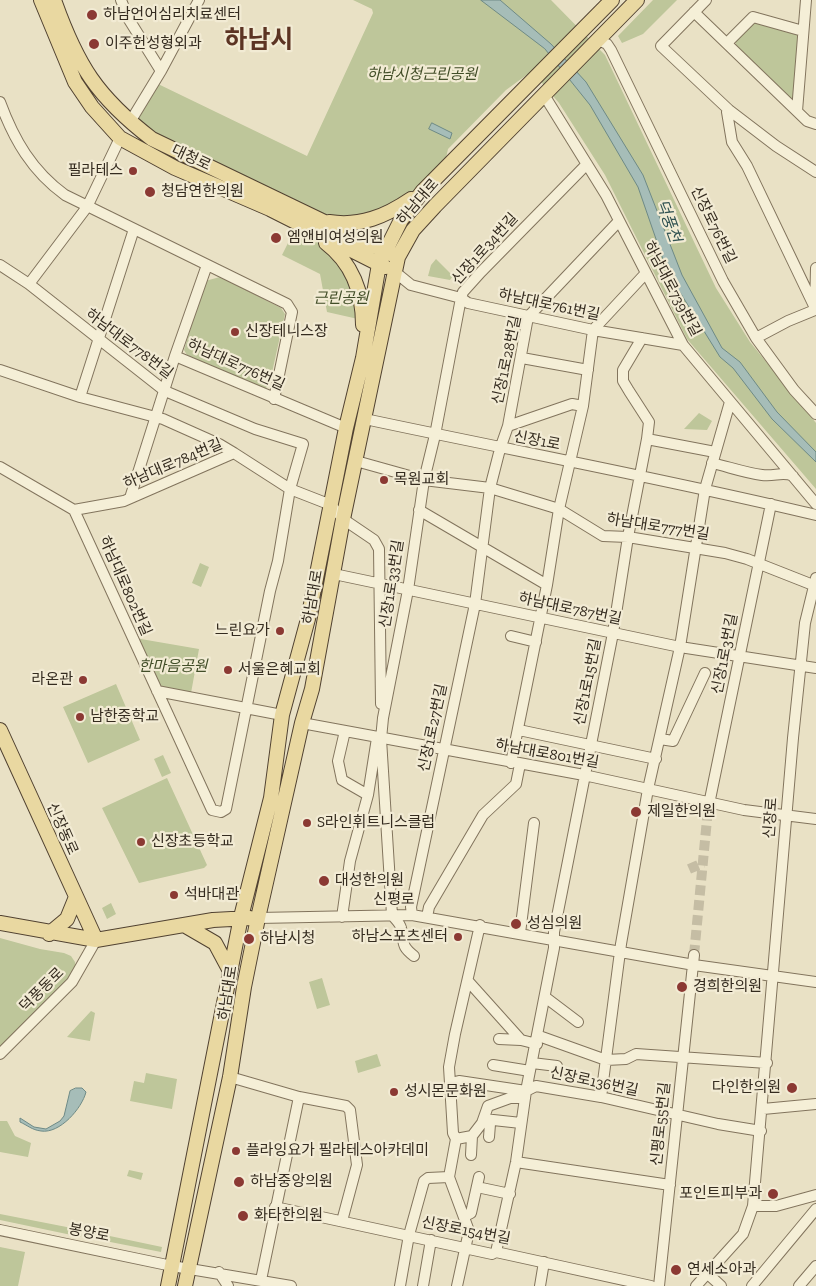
<!DOCTYPE html>
<meta charset="utf-8">
<style>
body{margin:0}
canvas{display:block;background:#e9e1c5}
</style>
<canvas width="816" height="1286"></canvas>
<script>
const g = document.querySelector('canvas').getContext('2d');
g.lineJoin = 'round';
function fillPath(path, color) { g.fillStyle = color; g.fill(path, 'evenodd'); }
function strokePath(path, color, width, dash) { g.strokeStyle = color; g.lineWidth = width; g.lineCap = dash ? 'butt' : 'round'; g.setLineDash(dash || []); g.stroke(path); }
function drawText(font, color, halo, rows, align = 'center') {
  g.font = font + ' "Zilla Slab","Noto Sans KR",serif'; g.lineWidth = 4.5; g.setLineDash([]); g.textBaseline = 'middle'; g.strokeStyle = halo; g.fillStyle = color; for (const [text, x, y, turn = 0] of rows) {
    g.save(); g.translate(x, y); g.rotate((+turn || 0) * Math.PI / 180); g.textAlign = isNaN(turn) ? turn : align; if (halo) g.strokeText(text, 0, 0); g.fillText(text, 0, 0); g.restore();
  }
}
const green = new Path2D(`
 M353 0H551L605 55 716 288 750 342 816 423V489L687 339 605 175 559 103 532 71 506 90 448 149 446 158 401 204 390 210 330 220 134 124 156 83 307 156 373 13 372 9Z
 M653 0H677L643 34 622 43 618 36Z
 M758 22 798 35 801 40 797 100 792 102 736 47V41L753 24Z
 M295 229C344 255 349 267 358 319L327 312 320 274 282 255Z
 M436 259 453 276 450 280 428 276 431 265Z
 M220 277 281 308 285 314 269 386 264 389 187 355 184 350 205 281Z
 M699 413 712 421 707 430 684 429Z
 M200 563 209 567 201 587 192 583Z
 M135 638 199 649 191 693 159 687Z
 M116 684 140 740 88 763 63 707Z
 M163 755 171 773 162 777 154 759Z
 M167 778 207 865 204 868 139 883 102 808Z
 M111 903 116 914 107 919 102 908Z
 M0 938 40 949 64 953 71 956 75 962 76 972 0 1050Z
 M322 978 330 1005 317 1009 309 982Z
 M91 1011 95 1013 90 1041 67 1037Z
 M377 1054 381 1066 358 1073 355 1061Z
 M146 1073 177 1079 172 1109 130 1101 134 1081 144 1083Z
 M0 1121H7L15 1136 31 1143 28 1157 0 1152Z
 M129 1170 143 1173 141 1180 127 1176Z
 M0 1214 82 1230 81 1237 0 1220Z
 M86 1231 162 1247 161 1252 85 1237Z
 M0 1247 25 1252 18 1286H0Z`);
const water = new Path2D(`
 M481 0H500L551 44 586 82 643 175 682 275 722 348 740 362 777 412 816 452V462L772 419 733 368 720 357 673 281 665 265 638 187 590 105 545 49Z
 M432 123 452 133 450 139 429 129Z
 M76 1088H82L86 1092C82 1108 60 1134 41 1131 32 1130 27 1125 20 1122V1118L34 1127 46 1129 60 1121 64 1116 70 1091Z`);
const minorTunnel = new Path2D(`
 M689 869 703 863
 M694 955 708 809`);
const minor = new Path2D(`
 M121 0 128 18 161 71
 M706 0 661 46 729 110 776 146 816 172
 M694 12 807 121 816 124
 M598 40 607 44 611 50 723 281 756 338 794 390 816 414
 M727 43 753 17 803 31
 M544 95 606 195 683 345 816 504
 M0 102C14 140 32 171 65 195L287 304 292 312 274 399
 M729 110 727 112 732 142 747 166 816 310
 M797 111 806 0
 M130 122 161 71 199 0
 M0 265 29 284 87 207 120 138
 M207 265 175 356 346 428
 M395 272 411 285 461 298 468 303 593 330 683 345
 M756 338 788 321 815 310 816 268
 M522 358 588 370
 M0 370 80 397 163 419 219 444 234 453
 M80 397 134 229
 M365 419C515 451 666 479 816 515
 M508 426 572 404 583 406
 M647 439 715 452
 M356 461 424 480 490 488 559 509 603 536 628 537 725 553 747 559 813 585
 M712 463C729 467 746 473 762 475 774 477 783 471 793 476
 M0 467 74 510 212 810 221 812 226 809 270 591 278 561 290 489 303 444 255 429 165 391 29 284
 M130 498 175 356
 M74 510 124 501 234 453 290 489 331 505 343 519 374 540 379 549 381 704
 M419 510 547 585
 M334 574 680 647 816 668
 M511 636 536 642
 M157 691 282 715
 M302 723 584 775 744 810 816 819
 M519 730 656 759
 M345 731 338 761 342 780 368 795
 M660 739 673 741 705 673
 M511 763 547 585 559 509 583 406 593 330 646 273
 M708 809 771 504
 M412 915 411 907 475 604 490 488 500 449 508 426 528 317 619 221
 M342 917 350 861 368 795 377 738
 M427 917 429 907 483 815 516 784 520 764
 M258 918 412 915 694 965 816 982
 M520 933 534 823
 M414 956C400 945 405 943 401 928 400 923 395 919 392 915L381 739 383 718 408 590 424 480 435 435 461 298 463 292 481 272 587 164
 M468 981 521 1040 537 1044
 M545 997 578 1022
 M539 1036 606 1060 626 1059 636 1054 767 1063
 M499 1039 521 1040
 M0 1054 72 982 96 940
 M532 1063 557 1066
 M493 1065 530 1071
 M230 1077 299 1097 346 1106 350 1110 357 1165 342 1221
 M451 1083 459 1081 526 1091 536 1086 601 1097 718 1124 761 1131
 M601 1097 621 944 648 789 680 647 705 489 730 402
 M763 1109 816 1104
 M472 1136 482 1123 488 1106 510 1098H525
 M489 1137 490 1124 484 1119 521 1123
 M456 1139 472 1136 471 1155
 M516 1162 670 1185
 M449 1177 469 1231 457 1286
 M477 1187 510 1194
 M753 1206H776L816 1195
 M275 1207 492 1254 496 1252 651 1286
 M465 1216 471 1213 479 1177
 M0 1230 172 1266 291 1286
 M496 1252 516 1162 526 1091 554 948V932L613 633 628 537 647 439 649 422 629 391 623 381V370L642 338
 M219 1272 228 1286
 M708 1274 721 1286
 M261 1280 299 1097
 M400 1286 409 1235 424 1181 428 1178 449 1177 456 1139 453 1133 449 1067 455 1034 480 925
 M423 1286 431 1240
 M540 1286 544 1262
 M659 1286 694 955
 M696 1286 743 1234 753 1206 793 738 805 623 816 578
 M752 1286 816 1209
 M799 1286 816 1266`);
const major = new Path2D(`
 M41 0 75 82 92 107 120 138 175 168 270 209 385 267
 M54 0C77 65 97 97 152 139L393 255
 M329 222C360 227 386 216 411 199
 M326 243C352 263 363 293 363 325
 M0 730 96 940
 M0 923 96 940 213 920 250 918
 M184 925 215 943 230 971
 M49 934 67 919 76 897
 M168 1286 241 917 271 798 282 715 308 619 346 428 363 358 379 264 401 220 422 192 612 0
 M185 1286 230 1077 244 987 258 918 302 723 312 689 343 519 398 257 413 230 435 206 637 0`);
const markers = [
 [92,15,6,"#8b3933"],
 [94,44,6,"#8b3933"],
 [133,171,5,"#8b3933"],
 [150,192,6,"#8b3933"],
 [276,238,6,"#8b3933"],
 [235,332,5,"#8b3933"],
 [384,480,5,"#8b3933"],
 [280,631,5,"#8b3933"],
 [228,670,5,"#8b3933"],
 [83,680,5,"#8b3933"],
 [80,717,5,"#8b3933"],
 [636,812,6,"#8b3933"],
 [307,823,5,"#8b3933"],
 [141,842,5,"#8b3933"],
 [324,881,6,"#8b3933"],
 [174,895,5,"#8b3933"],
 [516,924,6,"#8b3933"],
 [458,937,5,"#8b3933"],
 [249,939,6,"#8b3933"],
 [682,987,6,"#8b3933"],
 [792,1088,6,"#8b3933"],
 [394,1092,5,"#8b3933"],
 [236,1151,5,"#8b3933"],
 [239,1182,6,"#8b3933"],
 [773,1194,6,"#8b3933"],
 [243,1216,6,"#8b3933"],
 [676,1270,6,"#8b3933"]
];
const poiNames = [
 ["하남언어심리치료센터",103,15],
 ["이주헌성형외과",105,44],
 ["필라테스",123,171,"right"],
 ["청담연한의원",161,192],
 ["엠앤비여성의원",287,238],
 ["신장테니스장",245,332],
 ["목원교회",394,480],
 ["느린요가",270,631,"right"],
 ["서울은혜교회",238,670],
 ["라온관",73,680,"right"],
 ["남한중학교",90,717],
 ["제일한의원",647,812],
 ["S라인휘트니스클럽",317,823],
 ["신장초등학교",151,842],
 ["대성한의원",335,881],
 ["석바대관",184,895],
 ["성심의원",527,924],
 ["하남스포츠센터",448,937,"right"],
 ["하남시청",260,939],
 ["경희한의원",693,987],
 ["다인한의원",781,1088,"right"],
 ["성시몬문화원",404,1092],
 ["플라잉요가 필라테스아카데미",246,1151],
 ["하남중앙의원",250,1182],
 ["포인트피부과",762,1194,"right"],
 ["화타한의원",254,1216],
 ["연세소아과",687,1270]
];
const parkNames = [
 ["하남시청근린공원",422,75],
 ["근린공원",341,299],
 ["한마음공원",173,667]
];
const streetNames = [
 ["대청로",191,158,25],
 ["하남대로",418,202,-49],
 ["신장로76번길",713,225,64],
 ["신장1로34번길",485,249,-48],
 ["하남대로739번길",672,289,62],
 ["하남대로761번길",549,305,12],
 ["하남대로778번길",129,344,37],
 ["신장1로28번길",507,360,-78],
 ["하남대로776번길",236,365,24],
 ["신장1로",537,441,11],
 ["하남대로784번길",173,464,-23],
 ["하남대로777번길",658,527,9],
 ["신장1로33번길",392,584,-81],
 ["하남대로802번길",125,586,66],
 ["하남대로",313,597,-80],
 ["하남대로787번길",570,609,12],
 ["신장1로3번길",725,654,-79],
 ["신장1로15번길",588,682,-79],
 ["신장1로27번길",433,728,-78],
 ["하남대로801번길",547,754,10],
 ["신장로",771,818,-86],
 ["신장동로",62,829,66],
 ["신평로",394,900],
 ["덕풍동로",42,990,-45],
 ["하남대로",228,993,-81],
 ["신장로136번길",594,1082,12],
 ["신평로55번길",661,1124,-84],
 ["신장로154번길",466,1231,11],
 ["봉양로",89,1233,11]
];
const waterNames = [
 ["덕풍천",668,221,70]
];
const townNames = [
 ["하남시",259,41]
];
fillPath(green, '#bec69a');
fillPath(water, '#a6bdb8');
strokePath(water, '#6e8a86', 1);
strokePath(minorTunnel, '#c5bda4', 10, [10, 5]);
strokePath(minor, '#82745d', 12);
strokePath(major, '#514231', 16);
strokePath(minor, '#f5efd7', 10);
strokePath(major, '#e9d8a1', 14);
for (const [x, y, r, color] of markers) { const dot = new Path2D(); dot.arc(x, y, r, 0, 2 * Math.PI); g.fillStyle = color; g.fill(dot); strokePath(dot, '#f2ebd4', 2); }
drawText('15px', '#342b1f', '#f2ebd4', poiNames, 'left');
drawText('italic 15px', '#424e28', '#f2ebd4', parkNames);
drawText('15px', '#342b1f', '#f2ebd4', streetNames);
drawText('italic 16px', '#305252', '#f2ebd4', waterNames);
drawText('bold 25px', '#5c3423', '#f2ebd4', townNames);
</script>
